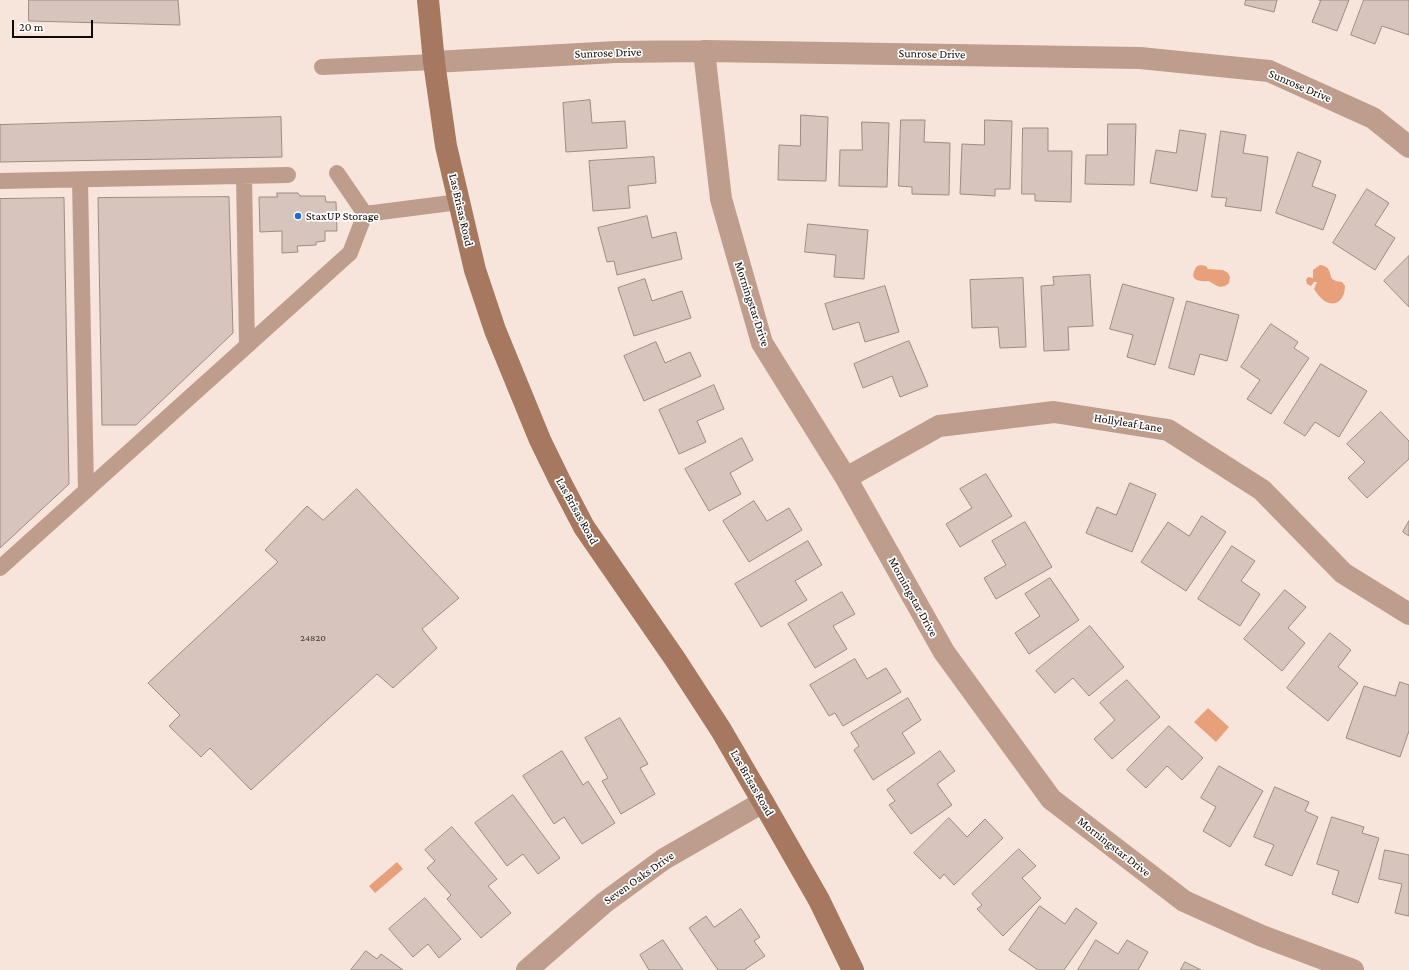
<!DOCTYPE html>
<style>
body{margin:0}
#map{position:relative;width:1409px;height:970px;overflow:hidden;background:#f7e5dc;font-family:"Crimson Pro",serif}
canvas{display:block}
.scale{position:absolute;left:12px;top:20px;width:81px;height:18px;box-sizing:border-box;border:2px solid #100a07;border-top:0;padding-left:5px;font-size:12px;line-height:14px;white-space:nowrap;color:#100a07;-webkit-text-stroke:3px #fff;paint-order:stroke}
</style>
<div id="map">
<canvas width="1409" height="970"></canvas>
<div class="scale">20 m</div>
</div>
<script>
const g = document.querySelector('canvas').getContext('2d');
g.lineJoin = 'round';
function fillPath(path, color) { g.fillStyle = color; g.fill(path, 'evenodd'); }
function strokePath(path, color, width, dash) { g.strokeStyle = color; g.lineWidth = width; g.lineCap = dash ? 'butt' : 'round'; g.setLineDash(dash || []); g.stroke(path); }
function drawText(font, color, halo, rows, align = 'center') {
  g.font = font + ' "Crimson Pro",serif'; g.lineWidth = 3.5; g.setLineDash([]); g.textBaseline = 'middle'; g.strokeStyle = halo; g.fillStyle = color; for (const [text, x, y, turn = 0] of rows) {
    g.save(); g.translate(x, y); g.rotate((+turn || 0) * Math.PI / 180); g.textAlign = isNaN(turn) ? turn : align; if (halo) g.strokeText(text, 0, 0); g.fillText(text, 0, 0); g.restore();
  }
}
const water = new Path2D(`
 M1201 265 1206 266 1208 269 1223 270 1228 273 1230 277 1229 283C1221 290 1217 286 1209 281 1197 282 1188 279 1197 266Z
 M1320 265C1330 266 1329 272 1332 279L1336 281 1342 282 1345 286C1345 302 1332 310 1320 297 1318 295 1316 292 1314 289L1317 282H1314L1311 286 1307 284 1306 280 1308 277 1313 278V270Z
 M1208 708 1229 727 1216 742 1194 722Z
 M397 862 403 869 375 893 369 886Z`);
const building = new Path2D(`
 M29 0H178L180 25 29 21Z
 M1246 0H1277L1274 12 1245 5Z
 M1319 0H1349L1337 31 1312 22 1321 0Z
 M1364 0H1409V35L1382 26 1375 44 1351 35Z
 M590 100 592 123 625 121 627 148 566 152 563 103Z
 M801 115 828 117 826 181 778 180 779 145 800 146Z
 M281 117 282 157 0 162V125Z
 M901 120H925L924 142 950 143 949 195 912 194V187L899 186Z
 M985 120 1012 121 1010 189H995V196L960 194 962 144 984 145Z
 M862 122 889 123 887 187 839 186 840 150H862Z
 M1108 124H1136L1134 185 1085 184 1086 155H1107Z
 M1023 128H1048V151H1072L1071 202 1035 201V194H1022Z
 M1180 130 1206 134 1197 191 1150 183 1156 150 1176 153Z
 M1221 131 1246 135 1243 153 1268 157 1261 211 1225 206 1227 198 1212 197Z
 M1298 152 1321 161 1312 186 1336 195 1323 230 1276 213Z
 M654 157 656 183 628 186 630 208 593 211 589 161Z
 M1367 189 1389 203 1375 225 1395 238 1375 270 1333 243Z
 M277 193H298L300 196H325L326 202H336L337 231H325V241L316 242V245L297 246 298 252 282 253V231L260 232 259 197H277Z
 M229 197 233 333 136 425H102L98 198Z
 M64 198 69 484 0 548V199Z
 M647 216 652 238 676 232 682 259 617 275 614 261 607 262 598 228Z
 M808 224 868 230 864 279 834 277 836 255 805 252Z
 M1409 256V307L1384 281Z
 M1090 275 1093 326 1068 327 1069 350 1044 351 1041 286 1054 285 1053 277Z
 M1023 278 1026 347 1000 348 998 327 972 328 970 280Z
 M645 279 652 301 682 291 691 318 634 336 618 288Z
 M1123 284 1174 298 1155 365 1127 357 1133 335 1110 329Z
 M885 286 899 332 865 342 859 322 833 330 825 304Z
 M1187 301 1239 315 1227 361 1200 354 1194 375 1169 368Z
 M1271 324 1298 342 1294 348 1309 358 1271 414 1247 399 1260 380 1241 367Z
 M909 341 928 386 900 397 892 376 863 388 854 364Z
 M656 342 665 363 690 352 701 376 644 401 624 356Z
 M1321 364 1367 391 1339 437 1315 422 1305 436 1284 423Z
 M714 385 724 409 697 421 706 442 679 454 659 410Z
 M1381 412 1409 441V459L1367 498 1348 478 1365 462 1347 444Z
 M742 438 753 460 730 473 741 494 709 511 685 469Z
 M986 474 1012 516 960 547 946 524 972 508 960 489Z
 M1130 483 1156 494 1132 552 1086 533 1097 507 1116 515Z
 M357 489 459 598 422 629 437 648 393 688 377 674 251 790 210 748 201 757 169 726 180 715 148 683 278 562 265 550 307 506 323 520Z
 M754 501 767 521 789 508 802 530 749 562 723 521Z
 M1202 516 1226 532 1186 591 1141 562 1168 522 1189 536Z
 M1409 521V536L1403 532Z
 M1025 522 1052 567 996 599 984 578 1006 565 992 541Z
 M808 541 822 565 795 581 807 600 761 627 735 584Z
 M1232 546 1255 561 1241 581 1260 594 1240 626 1198 599Z
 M1050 578 1079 620 1029 654 1015 633 1040 616 1025 594Z
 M1285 590 1306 607 1288 628 1305 643 1282 671 1244 639Z
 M842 592 855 614 833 626 847 649 815 668 788 624Z
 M1090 626 1124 667 1089 696 1073 678 1055 693 1036 671Z
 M1330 633 1351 650 1338 667 1358 683 1328 721 1287 688Z
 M855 659 867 679 886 668 901 692 843 726 835 713 829 716 810 685Z
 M1127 680 1160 717 1112 759 1094 739 1115 720 1100 703Z
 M1400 682 1409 685V731L1400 757 1346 738 1364 686 1395 696Z
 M908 698 921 720 902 733 915 753 873 780 854 750 859 746 851 733Z
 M620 718 648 764 640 768 655 794 621 814 602 781 608 778 585 738Z
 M1169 726 1203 758 1182 780 1167 766 1146 788 1127 770Z
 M562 751 583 785 588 781 615 823 582 844 564 817 554 824 523 776Z
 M940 751 955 771 937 784 952 805 911 834 889 805 895 801 887 790Z
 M1219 766 1263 791 1230 847 1203 831 1216 807 1201 798Z
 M1275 787 1309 802 1305 811 1318 817 1292 876 1265 865 1274 845 1254 837Z
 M513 795 560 858 538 874 523 854 507 866 475 823Z
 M1332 817 1364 827 1362 833 1379 838 1358 903 1332 894 1339 871 1317 864Z
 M949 818 967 837 985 819 1003 838 954 885 944 874 940 879 914 853Z
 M452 827 497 879 488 886 511 913 481 938 447 899 451 895 427 868 435 861 425 850Z
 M1019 849 1036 866 1022 878 1041 898 1003 936 977 909 982 905 972 894Z
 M1385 850 1409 855V916L1395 913 1402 884 1379 879Z
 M425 898 461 939 439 958 428 944 413 957 389 929Z
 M1040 906 1065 924 1076 908 1097 923 1064 970H1038L1009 950Z
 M741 909 760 937 754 941 765 956 744 970H718L689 928 706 916 714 927Z
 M663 940 683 970H649L640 955Z
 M1096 940 1118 954 1127 940 1148 952 1138 970H1078Z
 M366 951 377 959 381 954 403 970H351Z
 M1185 962 1201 970H1181Z`);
const lane = new Path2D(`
 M322 67 434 62
 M337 173 365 214
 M244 176 247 346
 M80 180 86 491
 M0 181 288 175
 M0 568 350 253 365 214 459 202`);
const street = new Path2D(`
 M704 51 721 199 762 343 846 478 944 652 1051 799 1184 901 1262 936 1353 970
 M434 62 616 52 704 51 1140 58 1269 71 1373 118 1409 147
 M846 478 939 426 1054 412 1168 430 1262 490 1343 573 1409 614
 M527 970 604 903 664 859 763 802`);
const secondary = new Path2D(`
 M428 0 434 62 446 146 475 270 495 330 540 440 560 481 584 527 675 659 721 730 763 802 819 900 853 970`);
const markers = [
 [298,216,4,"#1e6bd6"]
];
const numberNames = [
 ["24820",313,638]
];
const streetNames = [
 ["Sunrose Drive",608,53,-2],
 ["Sunrose Drive",932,54,1],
 ["Sunrose Drive",1300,86,23],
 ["Las Brisas Road",461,210,77],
 ["Morningstar Drive",752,304,72],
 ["Hollyleaf Lane",1128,423,9],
 ["Las Brisas Road",577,511,61],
 ["Morningstar Drive",913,597,61],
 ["Las Brisas Road",752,783,60],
 ["Morningstar Drive",1114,847,38],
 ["Seven Oaks Drive",639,878,-35]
];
const poiNames = [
 ["StaxUP Storage",306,216]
];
fillPath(water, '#e7a07a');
fillPath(building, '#d7c5bd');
strokePath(building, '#9b8b83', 1);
strokePath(lane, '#be9d8d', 16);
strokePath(street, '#be9d8d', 22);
strokePath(secondary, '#a67860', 22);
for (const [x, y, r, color] of markers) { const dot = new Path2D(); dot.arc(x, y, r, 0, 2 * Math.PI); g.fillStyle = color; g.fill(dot); strokePath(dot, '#fff', 1.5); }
drawText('10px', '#423934', null, numberNames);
drawText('12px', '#100a07', '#fff', streetNames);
drawText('12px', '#100a07', '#fff', poiNames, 'left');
</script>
